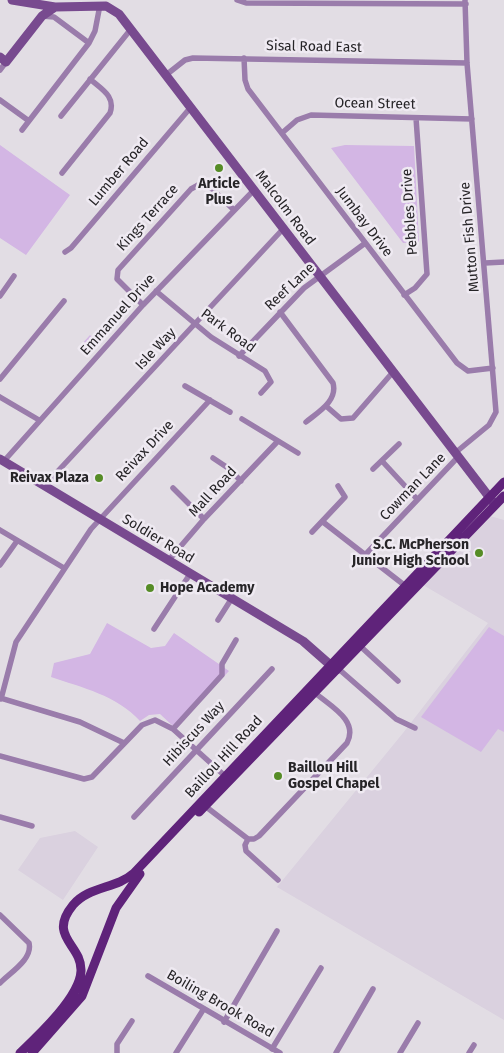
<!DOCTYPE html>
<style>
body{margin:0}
canvas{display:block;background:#e2dde4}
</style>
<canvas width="504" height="1053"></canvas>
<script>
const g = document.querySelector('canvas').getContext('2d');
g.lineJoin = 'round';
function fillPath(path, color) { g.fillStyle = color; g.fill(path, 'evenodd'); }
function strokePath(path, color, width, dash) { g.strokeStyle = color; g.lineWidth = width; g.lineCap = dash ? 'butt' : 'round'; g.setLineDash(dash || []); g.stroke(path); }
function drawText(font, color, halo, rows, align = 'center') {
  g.font = font + ' "Fira Sans",sans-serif'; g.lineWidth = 5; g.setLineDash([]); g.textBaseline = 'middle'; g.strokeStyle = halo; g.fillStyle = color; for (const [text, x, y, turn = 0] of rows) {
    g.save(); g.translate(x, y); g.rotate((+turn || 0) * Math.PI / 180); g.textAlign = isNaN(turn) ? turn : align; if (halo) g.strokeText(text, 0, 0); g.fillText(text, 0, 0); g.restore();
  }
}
const built = new Path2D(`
 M490 516 504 520V1020L277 887 403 733 488 623 423 585Z
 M75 831 98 847 63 900 18 870 40 838Z`);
const green = new Path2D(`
 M0 145 70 195 26 255 0 238Z
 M345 145 414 146 419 242 403 243 331 148Z
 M90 335 95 340 85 351 80 346Z
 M107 623 151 648 165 646 174 633 229 671 175 728 160 714 149 715 140 721C116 695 83 688 51 677L54 663 90 654Z
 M489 627 504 636V732L498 729 481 752 421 717Z`);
const street = new Path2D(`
 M237 0 246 3 466 4
 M42 16 54 17 89 43
 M244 58 245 80 248 89 457 363 468 371 493 368
 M0 70 6 62
 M166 75 185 60 193 58 467 63
 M0 100 29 121
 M61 116 131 29
 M22 130 89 43 95 31 100 5
 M282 133 297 120 311 115 472 119
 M62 173 110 113C116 96 101 89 90 79
 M65 252 71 248 191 107
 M485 263 504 262
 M156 291 211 337 265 371 271 382 261 393
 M404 295 415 288 427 274 416 118
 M0 296 14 276
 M143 305 117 279 118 270 191 189 200 184 210 187 234 210
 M280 312 333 383C338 401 318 412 306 422
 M239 356 304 288 364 244
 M0 379 64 301
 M185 386 230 412
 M0 397 39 420
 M326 406 341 419 353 418 393 372
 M242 419 298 453
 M455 453 489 425 496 412 467 63 465 0
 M213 458 228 468 241 481
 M4 461 143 305 254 190
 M382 461 417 499
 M373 469 399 444
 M45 485 283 229
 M173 488 204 519
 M323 522 408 588
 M0 530 64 568
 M312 532 345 497 338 486
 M365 555 458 457
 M168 561 204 519 278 441
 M0 565 17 541
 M218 620 232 598
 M154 629 190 574
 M359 645 398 681
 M336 670 341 671 396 719 415 728
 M0 698 80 722 124 743
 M1 699 16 642 91 529 210 400
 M173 729 222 675V664L236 640
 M0 756 84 779 92 777 142 725 155 720 173 729 225 776
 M205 806 248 839H254L259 836 347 743C359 720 330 706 314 692
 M0 817 32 826
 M134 817 272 669
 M248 839 245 845 246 851 278 880
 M0 915 29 943C33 959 11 972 0 983
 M148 976 280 1053
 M224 1022 277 931
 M272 1049 321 968
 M117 1053V1044L132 1021
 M176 1053 203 1010
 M336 1053 373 989
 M400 1053 418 1023
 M469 1053 474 1045`);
const secondary = new Path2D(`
 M12 0 55 7 106 6 119 14 493 502
 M0 57 6 62 42 16 55 7
 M0 459 303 641 336 670`);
const primary = new Path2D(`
 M199 812 504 496
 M20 1053C38 1036 80 997 81 971 82 944 47 937 73 905 89 886 116 889 134 873L504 482
 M32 1053 82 996 116 908 140 874`);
const markers = [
 [219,168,5,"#568c26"],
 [99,478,5,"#568c26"],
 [479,553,5,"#568c26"],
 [150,588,5,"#568c26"],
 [278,776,5,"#568c26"]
];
const streetNames = [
 ["Sisal Road East",314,47,1],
 ["Ocean Street",375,104,1],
 ["Lumber Road",119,172,-50],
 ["Malcolm Road",285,208,53],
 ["Pebbles Drive",410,212,-94],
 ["Kings Terrace",148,218,-48],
 ["Jumbay Drive",364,222,53],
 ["Mutton Fish Drive",470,237,-95],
 ["Reef Lane",290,287,-43],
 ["Emmanuel Drive",118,315,-48],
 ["Park Road",228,331,36],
 ["Isle Way",156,349,-47],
 ["Reivax Drive",145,451,-47],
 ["Cowman Lane",413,487,-46],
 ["Mall Road",213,492,-47],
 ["Soldier Road",158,539,31],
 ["Hibiscus Way",194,734,-47],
 ["Baillou Hill Road",224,757,-47],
 ["Boiling Brook Road",220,1004,30]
];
const poiNames = [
 ["Article",219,184,"center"],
 ["Plus",219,200,"center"],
 ["Reivax Plaza",89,478],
 ["S.C. McPherson",469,545],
 ["Junior High School",469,561],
 ["Hope Academy",160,588,"left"],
 ["Baillou Hill",288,768,"left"],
 ["Gospel Chapel",288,784,"left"]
];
fillPath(built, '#dad1df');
fillPath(green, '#d3b6e4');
strokePath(street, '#9a7cab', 5.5);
strokePath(secondary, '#784a8f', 9);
strokePath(primary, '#5f237a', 9);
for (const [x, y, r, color] of markers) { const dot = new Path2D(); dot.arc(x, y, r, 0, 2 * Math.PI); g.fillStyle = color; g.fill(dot); strokePath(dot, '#efeaf2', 2); }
drawText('14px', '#262427', '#efeaf2', streetNames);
drawText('bold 14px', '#262427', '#efeaf2', poiNames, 'right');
</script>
